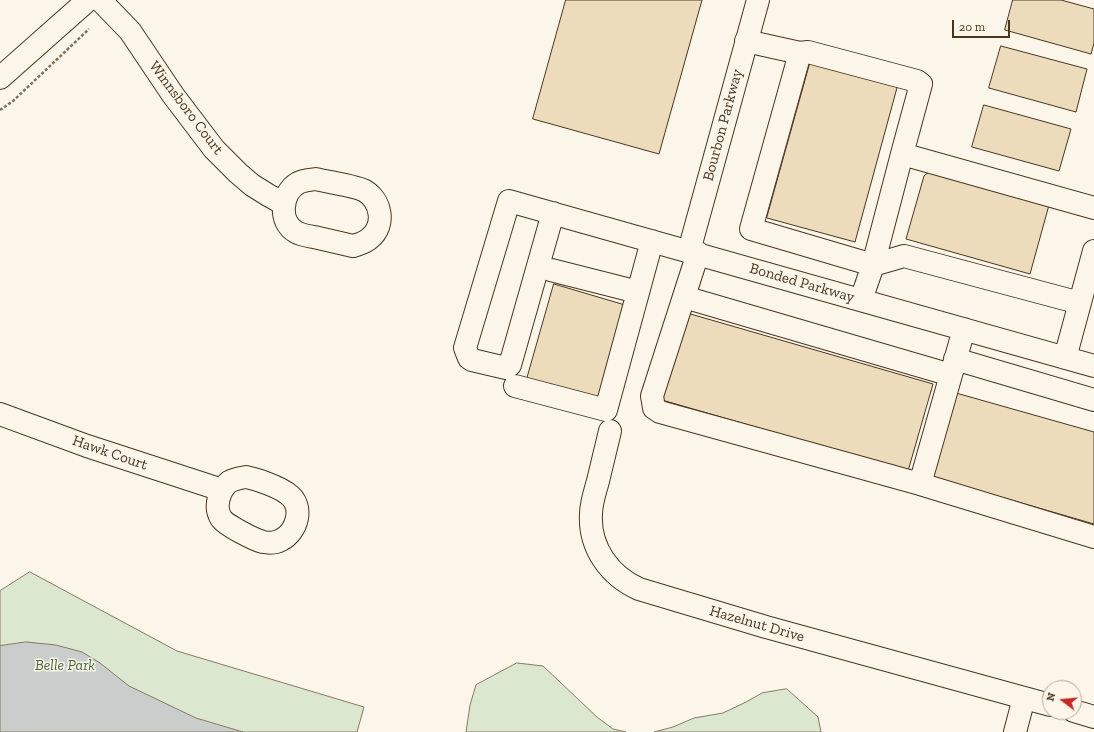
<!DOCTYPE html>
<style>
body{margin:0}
#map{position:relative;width:1094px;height:732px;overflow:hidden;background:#fbf6e9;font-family:"Zilla Slab",serif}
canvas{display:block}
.north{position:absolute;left:1042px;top:680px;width:40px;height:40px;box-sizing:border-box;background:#fbf6e9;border:1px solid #b4a999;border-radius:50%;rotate:286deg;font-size:11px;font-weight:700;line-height:16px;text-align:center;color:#4a3520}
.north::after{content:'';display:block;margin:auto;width:14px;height:18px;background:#c62828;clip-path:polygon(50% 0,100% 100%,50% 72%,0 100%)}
.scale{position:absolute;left:952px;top:20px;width:58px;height:18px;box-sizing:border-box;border:2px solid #4a3520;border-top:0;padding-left:5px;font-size:12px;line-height:14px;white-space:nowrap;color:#4a3520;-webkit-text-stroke:3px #fbf6e9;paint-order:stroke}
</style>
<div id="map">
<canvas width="1094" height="732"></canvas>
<div class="north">N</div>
<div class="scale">20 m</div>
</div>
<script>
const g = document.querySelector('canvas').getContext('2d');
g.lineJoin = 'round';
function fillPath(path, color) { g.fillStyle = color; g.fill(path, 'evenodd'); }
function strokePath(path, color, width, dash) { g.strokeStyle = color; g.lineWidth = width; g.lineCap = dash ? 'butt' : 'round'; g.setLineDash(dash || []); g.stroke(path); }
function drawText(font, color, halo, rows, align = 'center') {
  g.font = font + ' "Zilla Slab",serif'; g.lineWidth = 3; g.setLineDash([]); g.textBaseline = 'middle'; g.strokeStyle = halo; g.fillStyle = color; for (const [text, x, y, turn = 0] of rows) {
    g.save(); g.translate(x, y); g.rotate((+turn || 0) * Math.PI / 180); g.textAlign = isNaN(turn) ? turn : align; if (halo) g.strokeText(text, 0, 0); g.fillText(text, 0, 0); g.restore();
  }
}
const green = new Path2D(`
 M30 572 177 651 364 707 357 732H0V591Z
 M517 663 543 666 597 717 613 729 626 732H466L470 705 476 685Z
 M787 689 818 717 821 732H654L673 727 694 718 723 713 746 702 762 693Z`);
const water = new Path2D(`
 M26 642 56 645 82 652 100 663 129 686 196 718 243 732H0V646Z`);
const building = new Path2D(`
 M566 0H702L659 154 533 119Z
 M1013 0H1061L1094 9V43L1091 54 1005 30Z
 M1001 46 1087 69 1076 112 989 88Z
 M811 60 898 84 855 242 767 218Z
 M984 105 1071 129 1059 171 972 147Z
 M930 172 1049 205 1030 274 906 239 924 176Z
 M554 284 625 305 598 400 527 379Z
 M687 313 933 384 908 471 662 400Z
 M956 393 1094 432V524L932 477Z`);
const path = new Path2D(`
 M0 110 13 101 89 29`);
const minor = new Path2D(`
 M100 0 130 31 173 95 214 149 238 173 252 185 268 195 284 204
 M746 41 800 53 751 229 873 265 904 256 1080 303
 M800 53 808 52 917 81 921 84 902 154
 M0 78 88 0
 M316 179C327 182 357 186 365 191 381 201 386 225 370 238 365 243 359 244 353 246 340 243 327 240 314 237 308 236 301 235 296 232 278 222 281 193 298 183 304 180 310 180 316 179Z
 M553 213 510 365 506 368 472 360 469 358 465 348 509 201 1094 366
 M689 251 758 0
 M698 253 652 396 654 408 660 412 920 484 1094 537
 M551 270 638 292
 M684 297 951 375
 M861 300 873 265 902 154 1094 208
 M1065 358 1094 251
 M955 359 1094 400
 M515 386 606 410 652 241
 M0 414 87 446 222 490
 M610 431C606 448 602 465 598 481 595 492 591 503 591 514 589 548 610 576 639 589L766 627 1050 705
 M246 477C257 479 279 487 288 494 305 506 297 532 281 540 276 543 269 543 263 542 255 540 225 525 221 518 214 507 219 490 229 482 234 479 240 478 246 477Z
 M920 484 964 329
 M1074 711 1094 717
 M1015 732 1024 698`);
const streetNames = [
 ["Winnsboro Court",186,108,53],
 ["Bourbon Parkway",723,125,-75],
 ["Bonded Parkway",802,283,16],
 ["Hawk Court",110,453,19],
 ["Hazelnut Drive",757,624,16]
];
const parkNames = [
 ["Belle Park",65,666]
];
fillPath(green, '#dce7d0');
strokePath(green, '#887966', 1);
fillPath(water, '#c9cecd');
strokePath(water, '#887966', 1);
fillPath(building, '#ecdcbc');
strokePath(building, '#4a3520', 1);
strokePath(minor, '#4a3520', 24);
strokePath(path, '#7f6f5c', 2.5, [3, 2]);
strokePath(minor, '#fbf6e9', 22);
drawText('15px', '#4a3520', '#fbf6e9', streetNames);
drawText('italic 15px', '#436837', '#fbf6e9', parkNames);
</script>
